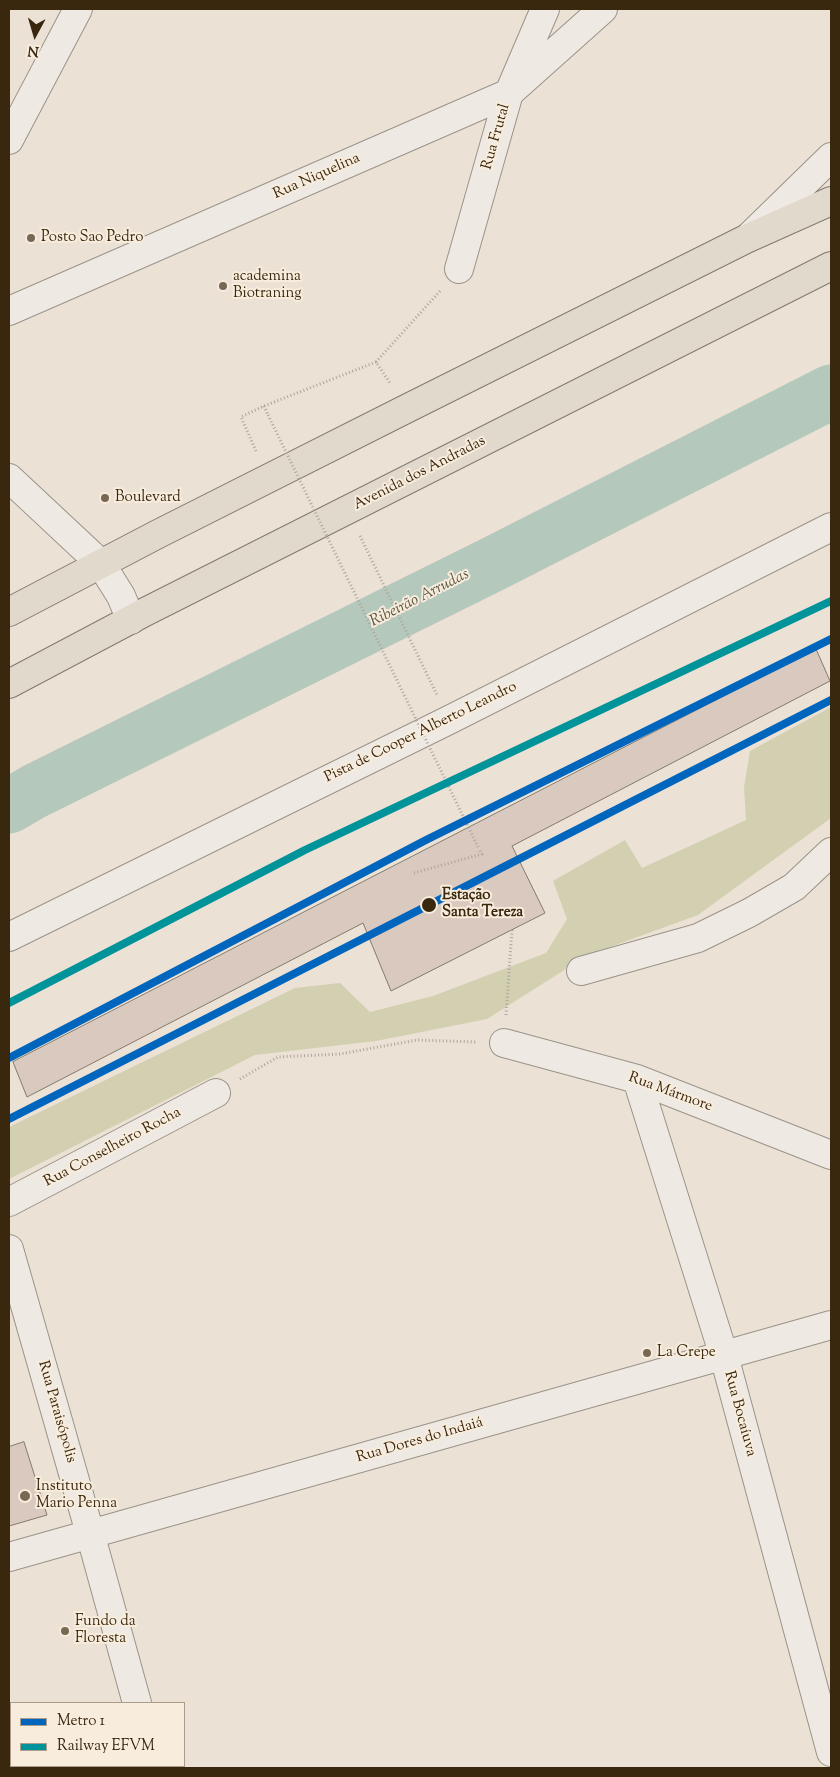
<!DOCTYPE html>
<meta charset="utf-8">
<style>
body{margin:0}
#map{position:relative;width:840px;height:1777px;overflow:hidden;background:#ebe1d4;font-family:"Sorts Mill Goudy",serif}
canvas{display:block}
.frame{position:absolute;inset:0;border:10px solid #39270e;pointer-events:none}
.legend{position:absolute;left:10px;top:1702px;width:175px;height:65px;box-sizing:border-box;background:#f8ecdd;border:1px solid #ac9d8a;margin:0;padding:6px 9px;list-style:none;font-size:15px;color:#39270e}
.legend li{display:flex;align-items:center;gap:10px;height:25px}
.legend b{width:25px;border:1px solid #ac9d8a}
.north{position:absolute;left:10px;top:10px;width:50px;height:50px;-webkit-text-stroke:4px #f8ecdd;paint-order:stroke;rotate:186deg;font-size:14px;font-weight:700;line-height:20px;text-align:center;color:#39270e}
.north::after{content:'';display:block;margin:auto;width:18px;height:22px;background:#39270e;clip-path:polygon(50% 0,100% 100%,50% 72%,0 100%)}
</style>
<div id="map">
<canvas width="840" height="1777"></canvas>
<div class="frame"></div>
<ul class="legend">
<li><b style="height:6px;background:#0065bd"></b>Metro 1</li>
<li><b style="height:6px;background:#00939a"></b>Railway EFVM</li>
</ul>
<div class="north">N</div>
</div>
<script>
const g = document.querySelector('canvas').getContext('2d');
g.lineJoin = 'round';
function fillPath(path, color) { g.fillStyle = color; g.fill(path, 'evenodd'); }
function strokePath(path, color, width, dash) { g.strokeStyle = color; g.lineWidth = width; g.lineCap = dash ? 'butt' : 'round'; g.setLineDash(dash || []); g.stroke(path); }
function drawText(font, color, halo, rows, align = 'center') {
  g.font = font + ' "Sorts Mill Goudy",serif'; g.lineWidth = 4; g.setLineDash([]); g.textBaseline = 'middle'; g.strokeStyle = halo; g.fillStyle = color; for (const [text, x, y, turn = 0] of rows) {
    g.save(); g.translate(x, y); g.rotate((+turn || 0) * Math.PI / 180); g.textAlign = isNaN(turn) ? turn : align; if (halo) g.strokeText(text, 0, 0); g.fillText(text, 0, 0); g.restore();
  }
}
const green = new Path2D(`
 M831 707V818L698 915 588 955 487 1019 376 1041 255 1055 9 1179V1127L295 988 340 983 370 1012 433 996 546 953 567 919 553 881 625 840 642 868 746 820 744 787 750 751Z`);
const river = new Path2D(`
 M9 806 35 791 493 564 831 392`);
const building = new Path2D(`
 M816 649 830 681 512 846 545 913 391 991 363 923 27 1097 13 1062Z
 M24 1442 47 1515 9 1526V1447Z`);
const path = new Path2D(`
 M376 362 441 290
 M264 406 268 415
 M256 451 241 417 264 406 376 362 390 383
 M360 536 437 695
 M414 873 482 854 479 849
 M506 1015 512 930
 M240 1079 278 1057 340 1054 417 1040 476 1042`);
const minor = new Path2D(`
 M9 140 78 9
 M750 236 831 157
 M459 269 509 93 545 9
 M9 311 509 93 603 9
 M9 478 101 564 121 596 131 620
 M9 937 449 720 831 527
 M581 971 698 938 749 913 794 887 831 852
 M504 1043 637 1079 831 1155
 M637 1079 724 1356 831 1752
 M9 1202 216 1093
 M9 1249 90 1533 137 1703
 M9 1557 831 1325
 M154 1766 155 1768`);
const major = new Path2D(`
 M9 612 158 534 408 408 746 239 831 201
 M9 684 145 612 831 266`);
const pathBridge = new Path2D(`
 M268 415 479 849`);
const rail1 = new Path2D(`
 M9 1003 305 850 831 601`);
const metro1 = new Path2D(`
 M9 1058 426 840 831 639
 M9 1119 831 700`);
const markers = [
 [31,238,5,"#776853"],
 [223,286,5,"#776853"],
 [105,498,5,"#776853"],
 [429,905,8,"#39270e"],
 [647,1353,5,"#776853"],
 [25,1496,6,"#776853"],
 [65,1631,5,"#776853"]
];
const streetNames = [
 ["Rua Frutal",497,137,-74],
 ["Rua Niquelina",317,177,-24],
 ["Avenida dos Andradas",420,474,-27],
 ["Pista de Cooper Alberto Leandro",421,733,-26],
 ["Rua Mármore",670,1093,20],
 ["Rua Conselheiro Rocha",113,1148,-28],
 ["Rua Paraisópolis",56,1412,74],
 ["Rua Bocaíuva",739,1414,75],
 ["Rua Dores do Indaiá",420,1441,-16]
];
const poiNames = [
 ["Posto Sao Pedro",41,238],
 ["academina",233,277],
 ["Biotraning",233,294],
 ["Boulevard",115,498],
 ["La Crepe",657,1353],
 ["Instituto",36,1487],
 ["Mario Penna",36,1504],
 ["Fundo da",75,1622],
 ["Floresta",75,1639]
];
const stopNames = [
 ["Estação",442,896],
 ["Santa Tereza",442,913]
];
const waterNames = [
 ["Ribeirão Arrudas",420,599,-27]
];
fillPath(green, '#d2d0b1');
strokePath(river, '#b4c8bc', 55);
fillPath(building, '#d9c9be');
strokePath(building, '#817a6f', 1);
strokePath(minor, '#9b9389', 30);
strokePath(major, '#817a6f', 30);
strokePath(path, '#aca69e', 3, [1, 2.5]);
strokePath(minor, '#eeeae3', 28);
strokePath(major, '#e2d9cd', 28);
strokePath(pathBridge, '#aca69e', 3, [1, 2.5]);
strokePath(rail1, '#00939a', 8);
strokePath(metro1, '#0065bd', 8);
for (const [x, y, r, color] of markers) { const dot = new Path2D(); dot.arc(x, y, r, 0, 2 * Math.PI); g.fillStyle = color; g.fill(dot); strokePath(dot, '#f8ecdd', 2); }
drawText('15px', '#39270e', '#f8ecdd', streetNames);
drawText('15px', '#39270e', '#f8ecdd', poiNames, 'left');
drawText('bold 15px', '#39270e', '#f8ecdd', stopNames, 'left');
drawText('italic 16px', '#57543f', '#f8ecdd', waterNames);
</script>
